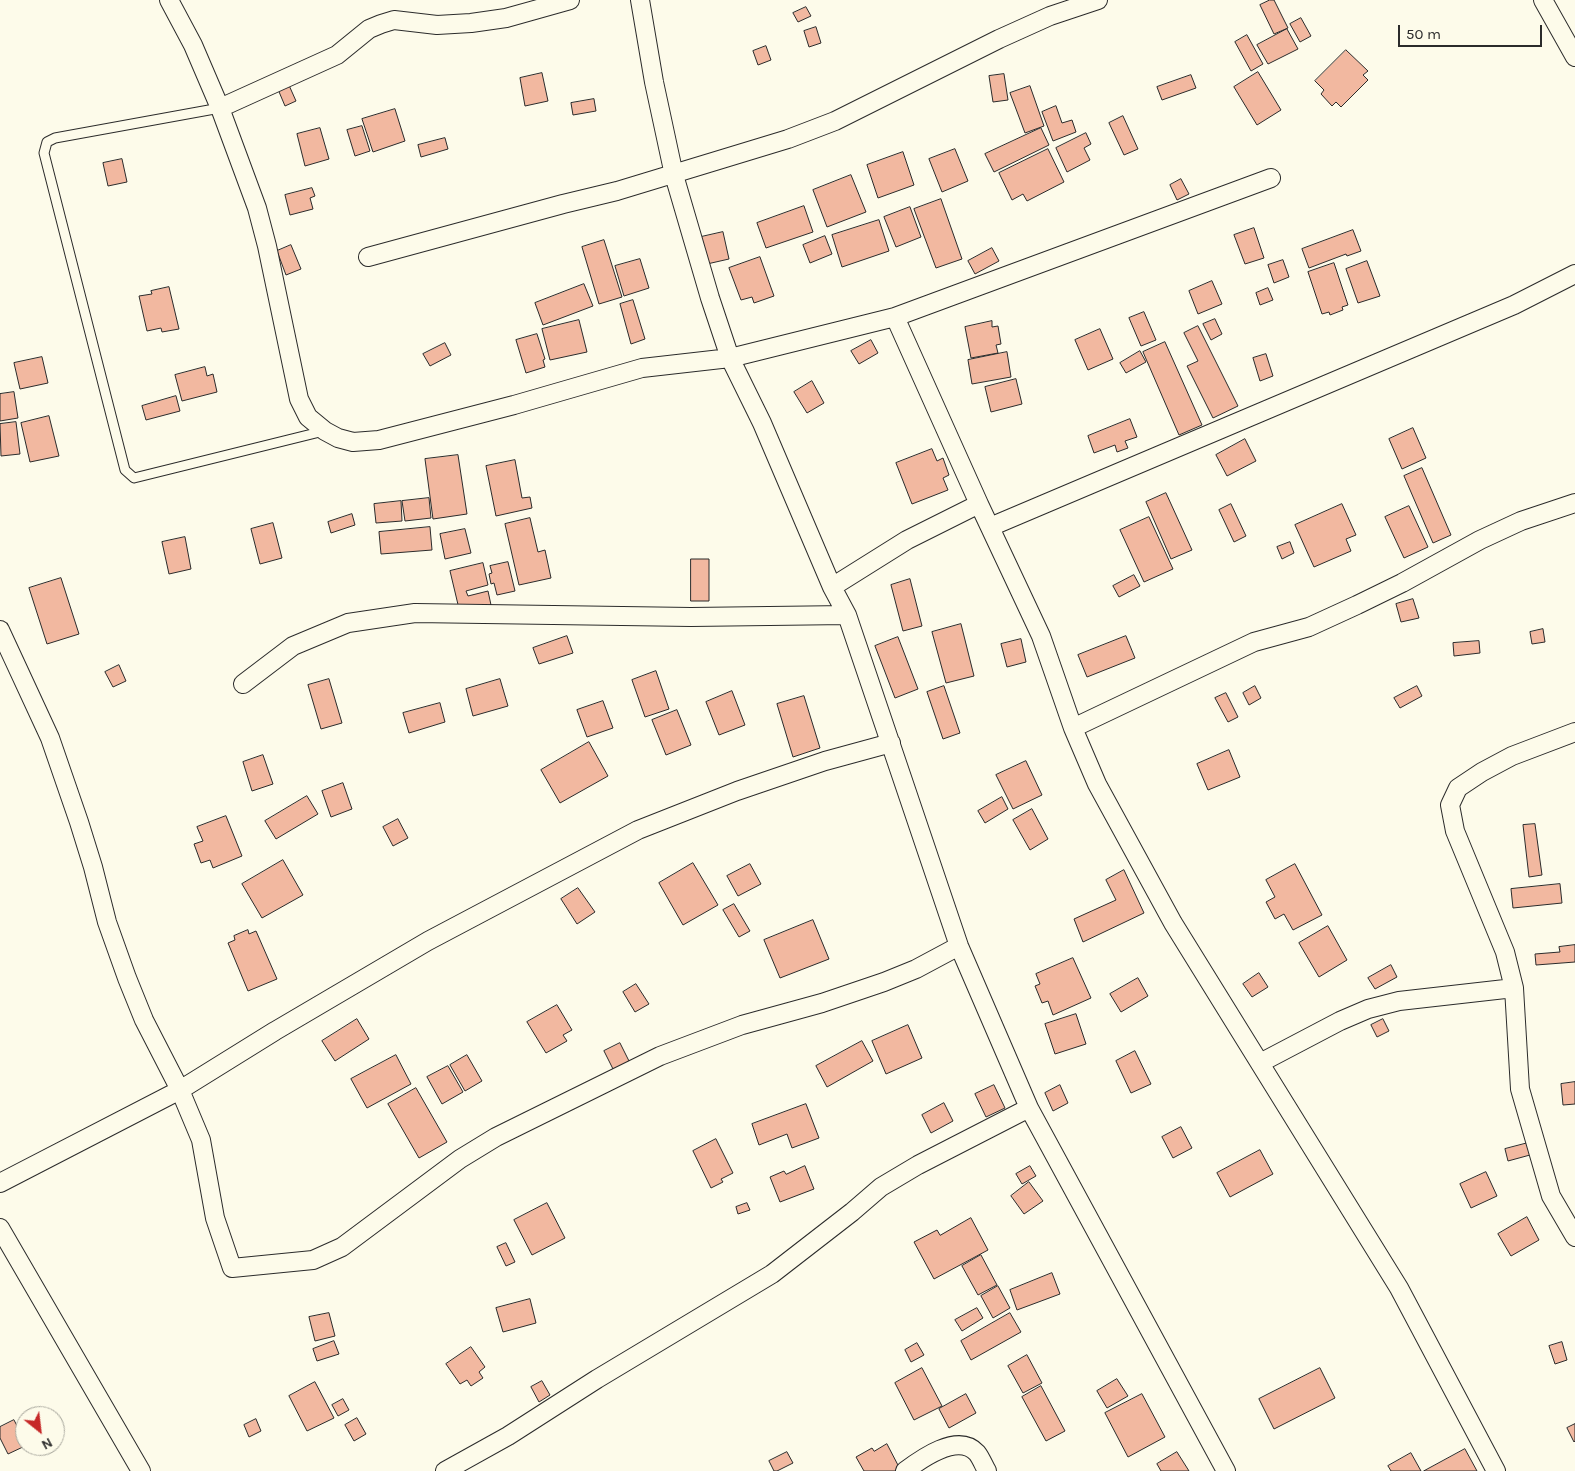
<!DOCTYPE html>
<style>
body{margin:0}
#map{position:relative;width:1575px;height:1471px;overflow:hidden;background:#fdfbea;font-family:Karla,sans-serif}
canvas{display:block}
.north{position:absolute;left:15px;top:1406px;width:50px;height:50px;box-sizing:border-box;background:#fdfbea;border:1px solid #a9a89e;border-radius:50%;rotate:151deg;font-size:14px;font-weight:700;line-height:20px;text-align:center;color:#2b2b2b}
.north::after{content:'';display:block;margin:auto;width:18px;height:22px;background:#c62828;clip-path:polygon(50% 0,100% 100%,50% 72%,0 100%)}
.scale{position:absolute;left:1398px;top:25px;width:144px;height:22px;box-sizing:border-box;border:2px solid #2b2b2b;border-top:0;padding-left:6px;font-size:15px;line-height:18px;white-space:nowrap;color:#2b2b2b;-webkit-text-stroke:4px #fdfbea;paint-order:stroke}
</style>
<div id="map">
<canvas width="1575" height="1471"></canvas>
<div class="north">N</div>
<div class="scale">50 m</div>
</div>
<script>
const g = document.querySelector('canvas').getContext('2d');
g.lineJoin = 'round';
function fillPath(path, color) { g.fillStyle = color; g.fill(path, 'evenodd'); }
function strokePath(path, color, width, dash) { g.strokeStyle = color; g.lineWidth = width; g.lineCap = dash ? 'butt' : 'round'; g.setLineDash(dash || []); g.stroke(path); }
const building = new Path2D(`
 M1270 0H1274L1288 28 1274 34 1260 5Z
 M806 7 811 16 798 22 793 13Z
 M1301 18 1311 36 1300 42 1290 24Z
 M816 27 821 43 809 47 804 31Z
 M1287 29 1298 49 1268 64 1257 45Z
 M1247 35 1263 64 1251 71 1235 42Z
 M766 46 771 60 758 65 753 51Z
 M1346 50 1368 71 1363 75 1368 80 1341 107 1336 102 1332 106 1321 94 1324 90 1315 81Z
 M1258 72 1281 110 1257 125 1234 87Z
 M542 73 548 101 525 106 520 78Z
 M1004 74 1008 100 993 102 989 76Z
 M1191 75 1196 88 1162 100 1157 87Z
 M288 83 296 101 285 106 277 87Z
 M1030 86 1044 126 1025 133 1010 93Z
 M594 99 596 111 573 115 571 103Z
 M1056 106 1062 123 1072 120 1076 132 1053 141 1042 112Z
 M395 109 405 141 373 152 362 119Z
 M1123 116 1138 149 1124 155 1109 123Z
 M362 126 370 151 355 156 347 130Z
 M320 128 329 159 305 166 297 134Z
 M1041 128 1049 145 994 172 985 154Z
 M1086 133 1091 144 1084 148 1090 160 1067 172 1056 148Z
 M445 138 448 149 421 157 418 145Z
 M955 149 968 181 942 192 929 159Z
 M1048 149 1064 182 1027 201 1023 194 1012 200 999 173Z
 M903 152 914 185 878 198 867 165Z
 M122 159 127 182 108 186 103 163Z
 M851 175 866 212 827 227 813 190Z
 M1181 179 1189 194 1177 200 1170 185Z
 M312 188 315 196 310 198 313 209 290 215 285 195Z
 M941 199 962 259 936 268 914 209Z
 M804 206 813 232 766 248 757 223Z
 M910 207 921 237 896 247 884 217Z
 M879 220 889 251 842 267 832 235Z
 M1254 228 1264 258 1245 264 1234 235Z
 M1353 230 1361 251 1347 256 1346 254 1309 268 1302 249Z
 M723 232 729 259 707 264 701 237Z
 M825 236 832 254 810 263 803 245Z
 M604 240 622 297 599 304 582 247Z
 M291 245 301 269 286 275 277 251Z
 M992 248 999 261 975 274 968 261Z
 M760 257 774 296 754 303 752 297 741 300 729 268Z
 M640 259 649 288 624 296 615 266Z
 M1283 260 1289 277 1274 283 1268 265Z
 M1367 261 1380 296 1358 303 1346 269Z
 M1334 263 1348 305 1342 307 1343 310 1330 315 1329 312 1322 314 1308 272Z
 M1212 281 1222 304 1198 314 1189 291Z
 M584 284 593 306 543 325 535 303Z
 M169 287 179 329 162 332 161 328 147 331 139 296 152 294 151 291Z
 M1268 288 1273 300 1260 305 1256 293Z
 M633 300 645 339 631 344 620 304Z
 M1144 312 1156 340 1141 346 1129 318Z
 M1215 319 1222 334 1211 340 1203 324Z
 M579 320 587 352 550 360 542 329Z
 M992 321V327L998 326 1001 344 996 345 998 353 971 358 965 327Z
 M1198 326 1238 406 1213 418 1187 366 1198 361 1184 333Z
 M1100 329 1113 359 1088 370 1075 340Z
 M537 334 545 359 543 360 545 367 526 373 516 340Z
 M871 340 878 353 859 364 851 351Z
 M1165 342 1202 425 1179 435 1143 352Z
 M445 343 451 355 430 366 423 354Z
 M1140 351 1146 362 1126 373 1120 363Z
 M1007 352 1011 377 972 384 968 360Z
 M1266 354 1273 376 1260 381 1253 358Z
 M42 357 48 383 20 389 14 363Z
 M205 367 207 376 213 374 217 392 182 401 175 375Z
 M1016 379 1022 404 991 412 985 387Z
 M812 381 824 403 807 413 794 392Z
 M14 392 18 418 0 421V394Z
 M176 396 180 411 146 420 142 406Z
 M49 416 59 456 30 462 21 423Z
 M1130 419 1137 437 1125 441 1128 448 1117 452 1115 445 1094 453 1088 436Z
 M16 422 20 454 1 456 0 424Z
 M1413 428 1426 458 1402 469 1389 439Z
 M1245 439 1256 461 1227 476 1216 455Z
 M932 449 937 461 943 458 949 475 943 478 948 490 912 504 896 463Z
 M458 455 467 514 433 519 425 459Z
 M515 460 522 498 530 497 532 508 496 516 486 466Z
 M1422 468 1451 535 1433 543 1404 476Z
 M1166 493 1192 550 1171 559 1146 502Z
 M429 498 431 518 405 521 402 501Z
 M401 501 402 521 376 523 374 504Z
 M1231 504 1246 536 1234 542 1219 510Z
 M1342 504 1356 535 1346 539 1351 551 1314 567 1295 525Z
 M1409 506 1428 547 1404 558 1385 517Z
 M352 514 355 525 331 533 328 522Z
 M1149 517 1173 569 1144 582 1120 530Z
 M530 518 538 552 545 550 551 578 519 585 505 524Z
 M273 523 282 558 260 564 251 529Z
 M430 527 432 550 381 554 379 532Z
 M465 529 471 553 445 559 440 534Z
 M185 537 191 569 169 574 162 542Z
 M1290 542 1294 553 1282 559 1277 547Z
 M691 559H709V601H691Z
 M508 562 515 591 497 595 494 583 491 584 489 574 492 573 490 566Z
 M483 563 488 585 466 591 468 596 488 591 491 605 460 613 450 571Z
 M1134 575 1140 586 1119 597 1113 586Z
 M61 578 79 634 47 644 29 588Z
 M910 579 922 626 903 631 891 585Z
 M1413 599 1419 618 1401 622 1396 604Z
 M961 624 974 676 946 683 932 632Z
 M1543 629 1545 642 1532 644 1530 632Z
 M567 636 573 653 539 664 533 648Z
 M1126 636 1135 658 1087 677 1078 655Z
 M898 637 918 689 895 698 875 646Z
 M1021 639 1026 662 1007 667 1001 644Z
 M1479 641 1480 653 1454 656 1453 643Z
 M119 665 126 681 113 687 105 672Z
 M656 671 669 709 645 717 632 680Z
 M329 679 342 723 321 729 308 685Z
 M500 679 508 706 473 716 466 689Z
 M944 686 960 733 943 739 927 692Z
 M1255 686 1261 698 1249 705 1243 693Z
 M1417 686 1422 696 1400 708 1394 698Z
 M732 691 745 725 719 735 706 702Z
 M1226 693 1238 717 1228 722 1215 698Z
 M804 696 820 748 793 757 777 704Z
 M603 701 613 728 587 737 577 710Z
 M440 703 445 722 409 733 403 713Z
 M677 710 691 745 666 755 652 720Z
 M589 742 608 776 560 803 541 770Z
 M1229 750 1240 777 1208 790 1197 764Z
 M263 755 273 784 252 791 243 762Z
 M1026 761 1042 795 1013 809 996 775Z
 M343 783 352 809 331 817 322 791Z
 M307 796 318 814 276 839 265 821Z
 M1002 797 1008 809 985 823 978 811Z
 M1032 809 1048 839 1030 850 1013 820Z
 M226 816 242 856 213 868 210 860 201 863 194 844 203 841 197 827Z
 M398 819 408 838 393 846 383 827Z
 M1535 824 1542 875 1529 877 1523 825Z
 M283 860 303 895 262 918 242 884Z
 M693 863 718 905 683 925 659 883Z
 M750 864 761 884 738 896 727 876Z
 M1295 864 1322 915 1293 930 1284 914 1275 919 1266 902 1275 897 1266 880Z
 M1124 870 1144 913 1083 942 1074 919 1116 900 1106 880Z
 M1560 884 1562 903 1513 908 1511 889Z
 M578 888 595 912 577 924 561 899Z
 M734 904 750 931 739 937 723 910Z
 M813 920 829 959 780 978 764 940Z
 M1328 926 1347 960 1319 977 1299 943Z
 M248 930 249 934 256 931 277 979 248 991 228 943 235 940 234 936Z
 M1575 945V962L1536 965 1535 954 1560 952 1559 947Z
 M1073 958 1091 998 1053 1015 1048 1001 1042 1003 1035 986 1040 984 1036 974Z
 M1391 965 1397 977 1375 989 1368 978Z
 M1259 973 1268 987 1252 997 1243 984Z
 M1138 978 1148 996 1121 1012 1110 994Z
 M636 984 649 1004 635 1012 623 992Z
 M557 1005 572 1030 563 1035 567 1041 546 1053 527 1022Z
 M1076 1014 1086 1044 1055 1054 1045 1024Z
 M357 1019 369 1039 335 1061 322 1041Z
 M1383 1019 1389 1031 1377 1037 1371 1025Z
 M908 1025 922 1058 886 1074 872 1041Z
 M862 1041 873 1061 827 1087 816 1066Z
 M620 1043 630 1063 614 1071 604 1051Z
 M1135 1051 1151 1084 1131 1093 1116 1061Z
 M396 1055 411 1084 367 1108 351 1079Z
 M467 1055 482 1081 465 1091 450 1065Z
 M448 1066 463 1092 442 1104 427 1077Z
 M1575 1082V1104L1563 1105 1561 1084Z
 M994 1085 1005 1108 986 1117 975 1094Z
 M1060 1085 1068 1103 1053 1111 1045 1093Z
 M416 1088 447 1142 419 1158 388 1104Z
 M944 1103 953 1121 931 1133 922 1115Z
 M806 1104 819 1138 792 1148 787 1134 759 1145 752 1124Z
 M1181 1127 1192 1148 1173 1158 1162 1137Z
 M716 1139 733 1173 721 1179 723 1182 711 1188 693 1151Z
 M1528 1143 1530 1155 1508 1161 1505 1149Z
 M1260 1150 1273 1174 1230 1197 1217 1173Z
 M805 1166 814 1189 780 1202 770 1177 784 1171 786 1174Z
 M1030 1166 1036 1176 1022 1184 1016 1174Z
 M1486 1172 1497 1196 1471 1208 1460 1184Z
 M1029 1182 1043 1201 1024 1214 1011 1196Z
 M547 1203 565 1238 532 1255 514 1220Z
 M747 1203 750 1210 738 1214 736 1207Z
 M1527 1217 1539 1240 1511 1256 1498 1234Z
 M971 1218 988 1250 934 1279 914 1242 937 1230 940 1235Z
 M506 1243 515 1262 506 1266 497 1247Z
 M981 1255 997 1285 978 1295 962 1266Z
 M1052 1273 1060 1294 1017 1310 1010 1290Z
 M998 1286 1010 1308 993 1318 981 1296Z
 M530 1299 536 1323 503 1332 496 1308Z
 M977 1308 983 1318 962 1331 955 1320Z
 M329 1313 335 1336 315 1341 309 1317Z
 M1010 1313 1021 1332 971 1360 961 1341Z
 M334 1341 339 1354 317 1361 313 1349Z
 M1562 1342 1567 1360 1555 1364 1549 1346Z
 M917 1343 924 1355 911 1362 905 1350Z
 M471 1347 485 1367 479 1372 483 1378 471 1386 467 1380 460 1384 446 1364Z
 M1027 1355 1042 1383 1023 1393 1008 1366Z
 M922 1368 942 1406 914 1420 895 1383Z
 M1320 1368 1335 1398 1274 1429 1259 1399Z
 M1117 1379 1128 1396 1107 1408 1097 1391Z
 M542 1381 550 1395 539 1402 531 1387Z
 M315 1382 334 1418 307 1431 289 1396Z
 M1041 1386 1065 1431 1046 1441 1022 1397Z
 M966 1394 976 1413 949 1428 939 1409Z
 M1142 1394 1165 1437 1128 1457 1105 1413Z
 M343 1399 349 1410 338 1416 332 1405Z
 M357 1418 366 1434 354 1441 345 1425Z
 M256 1419 261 1431 249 1437 244 1425Z
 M14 1420 25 1441V1446L8 1454 0 1438V1427Z
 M1575 1424V1441L1574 1442 1567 1428Z
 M887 1444 900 1469 897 1471H864L856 1457 872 1448 874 1451Z
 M1465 1449 1477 1471H1424Z
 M787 1452 793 1463 777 1471H774L769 1461Z
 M1177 1452 1189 1471H1161L1157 1464Z
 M1411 1453 1421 1471H1391L1388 1466Z`);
const lane = new Path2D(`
 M220 108 55 138 47 142 44 153 125 470 134 478 324 431`);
const street = new Path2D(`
 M169 0 193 45 220 108 257 208 267 246 299 399 308 417 325 431 338 438 353 442 379 440 514 405 642 368 730 358 895 317
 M640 0 654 82 674 175 710 298 730 358 762 423 832 587 847 615 959 946 1029 1108 1226 1471
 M1543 0 1575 57
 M220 108 337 55 369 29 381 24 394 20 437 25 471 23 506 18 570 0
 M368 257 563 204 617 191 788 139 835 121 999 39 1050 16 1098 0
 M979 504 895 317 1271 178
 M990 527 1514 305 1575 274
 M832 587 907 540 979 504 1041 636 1073 728 1097 784 1173 923 1399 1288 1496 1471
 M0 630 50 738 79 822 93 867 107 922 127 978 144 1020 180 1090 201 1140 215 1218 232 1268 313 1260 342 1247 460 1159 496 1137 660 1056 742 1025 822 1003 884 982 916 969 959 946
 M243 684 293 646 348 623 415 613 691 617 847 615
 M1073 728 1254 642 1309 627 1357 605 1402 583 1480 540 1521 521 1575 503
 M1575 732 1512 756 1482 772 1458 788 1450 805 1455 831 1505 952 1514 988 1520 1089 1551 1196 1575 1237
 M1260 1063 1340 1021 1368 1009 1399 1001 1514 988
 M0 1183 180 1090 275 1031 428 941 638 830 737 791 825 761 891 743
 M0 1228 141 1471
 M445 1471 508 1436 597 1379 772 1274 852 1212 881 1187 918 1165 1029 1108
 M905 1471C921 1459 958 1432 977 1453 981 1458 984 1466 987 1471`);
fillPath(building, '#f2b8a0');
strokePath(building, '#2b2b2b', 1);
strokePath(lane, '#2b2b2b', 11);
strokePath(street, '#2b2b2b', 20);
strokePath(lane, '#fdfbea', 9);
strokePath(street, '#fdfbea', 18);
</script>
